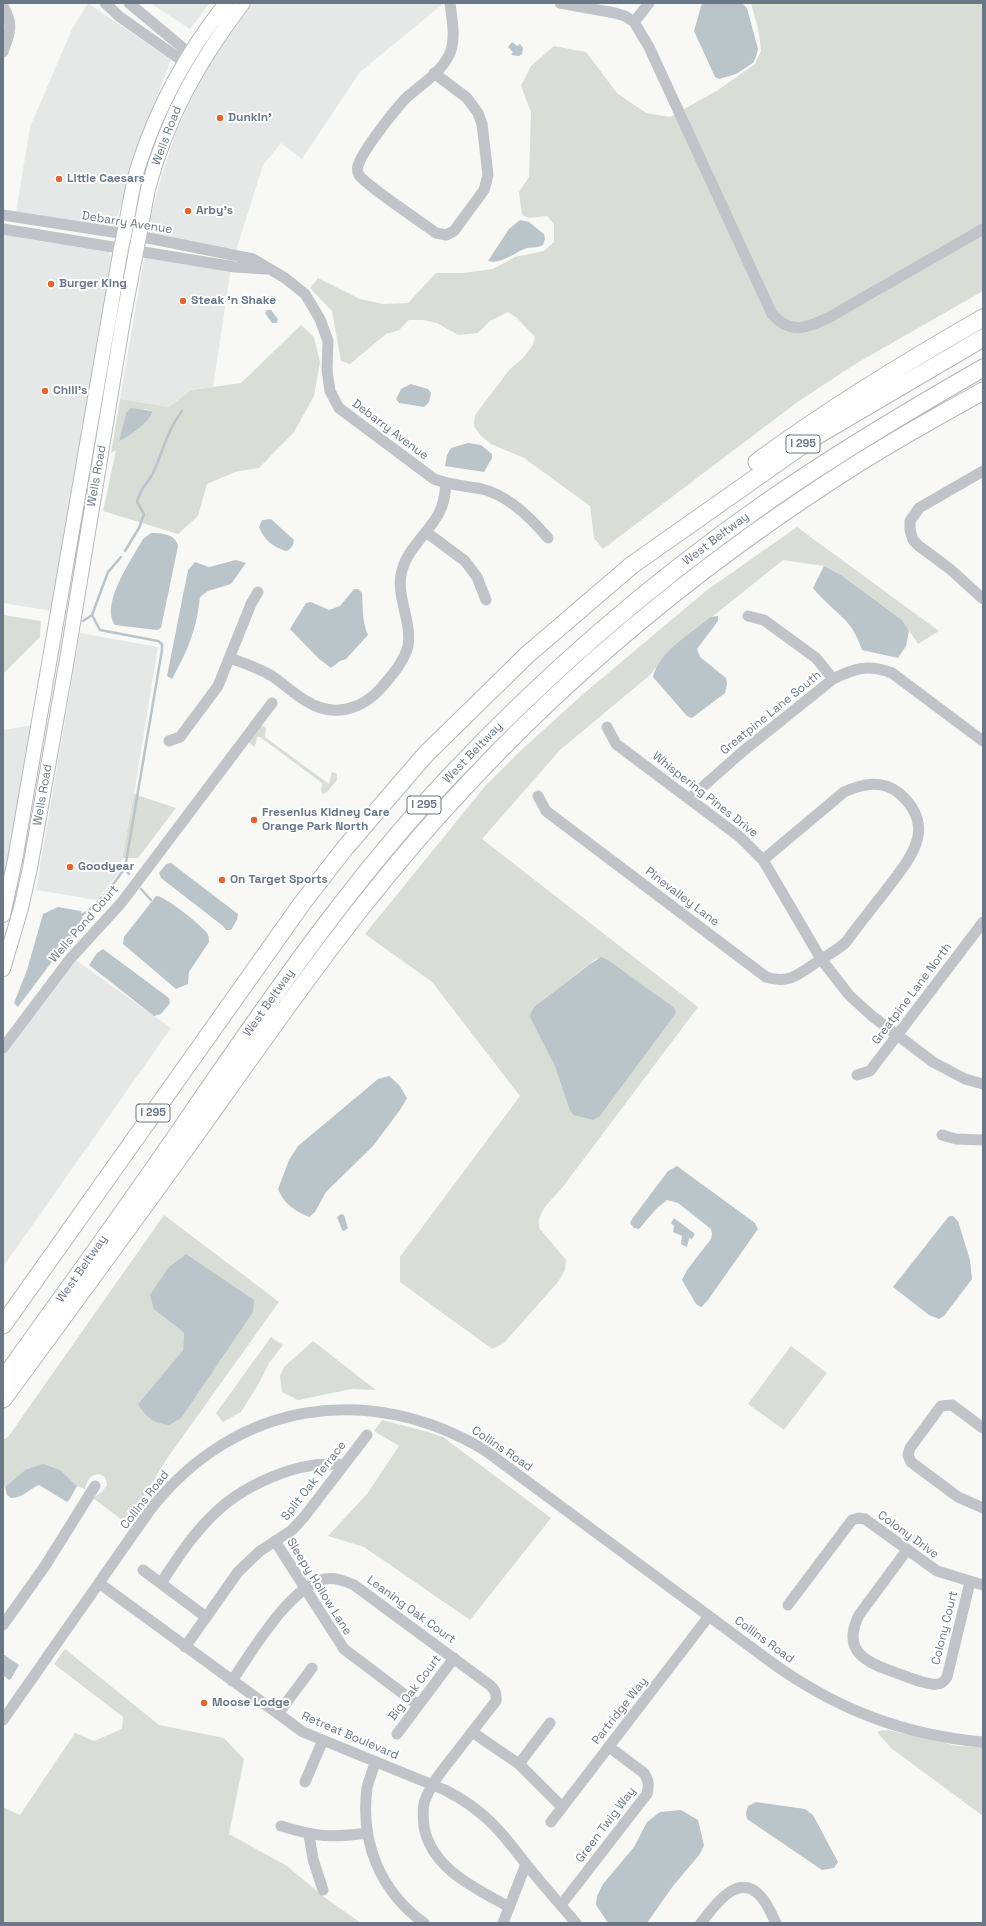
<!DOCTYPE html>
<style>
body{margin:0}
#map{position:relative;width:986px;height:1926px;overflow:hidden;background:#f8f9f6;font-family:"Space Grotesk",sans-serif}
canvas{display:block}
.frame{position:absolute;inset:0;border:4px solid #697786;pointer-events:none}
</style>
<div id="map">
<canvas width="986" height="1926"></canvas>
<div class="frame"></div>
</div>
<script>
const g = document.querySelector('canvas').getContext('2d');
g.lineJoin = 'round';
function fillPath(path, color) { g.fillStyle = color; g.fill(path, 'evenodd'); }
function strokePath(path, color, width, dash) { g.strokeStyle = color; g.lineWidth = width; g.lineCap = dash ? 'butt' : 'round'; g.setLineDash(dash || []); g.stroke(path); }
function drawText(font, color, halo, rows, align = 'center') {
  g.font = font + ' "Space Grotesk",sans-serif'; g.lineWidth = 4; g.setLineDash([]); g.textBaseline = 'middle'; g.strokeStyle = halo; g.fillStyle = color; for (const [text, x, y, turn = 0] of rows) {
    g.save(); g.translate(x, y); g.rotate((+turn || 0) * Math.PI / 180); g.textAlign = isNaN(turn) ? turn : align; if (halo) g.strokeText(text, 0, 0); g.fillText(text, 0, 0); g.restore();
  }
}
const built = new Path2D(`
 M88 3 171 60 139 143 114 229 16 213 30 127 72 29Z
 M150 3H210L190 29Z
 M253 3H444L360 72 302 159 281 143 263 165 236 251 154 234 149 231 150 219 161 178 176 132 208 65Z
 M3 232 106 249 113 258 52 611 3 603Z
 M147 258 231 268 213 387 191 390 169 407 120 399 144 259Z
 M80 633 158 647 134 794 119 872 97 900 36 890Z
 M32 725 3 885V730Z
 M76 960 171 1028 3 1267V1050Z`);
const green = new Path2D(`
 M751 3H983V291L857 363 799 401 603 549 594 538 590 506 524 458 491 444 480 435 474 426 475 415 510 369 522 359 533 345 535 337 517 318 508 312 490 321 478 333 458 335 437 323 423 320H409L399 330 386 334 350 364 341 361 332 311 310 288 318 278 360 299 383 304 408 303 436 273H463L493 269 515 257 544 251 554 242V224L547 216 529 218 522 215 519 192 529 177 531 112 521 86 531 66 554 46 586 52 617 93 646 113 670 117 718 90 755 64 761 51 759 33Z
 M301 325 314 337 320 362 314 396 294 432 259 468 235 472 207 484 198 516 178 534 103 511 116 450 111 453 120 399 169 407 191 390 241 383ZM146 409 152 411 120 442 126 413Z
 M797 527 939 631 918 644 902 620 841 575 824 566 783 560 667 653 650 675 560 750 482 839 698 1007 562 1188C552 1200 534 1214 540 1229L566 1260 565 1270 558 1282 504 1343 492 1349 400 1282V1257L520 1096 432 982 365 934 486 785 517 754 582 695 707 590ZM597 958 674 1016 600 1116 596 1118 570 1111 554 1064 531 1012 535 1006Z
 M3 615 41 621 40 637 3 674Z
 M264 726 266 728 265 737 329 784 332 772 337 774V780L327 792 323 794 321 791 322 783 260 737H257L255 747 250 744 249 741 260 727Z
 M134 794 176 808 138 858H122Z
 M164 1215 279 1302 166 1460 127 1524 93 1498 102 1492 107 1485 105 1477 99 1474C89 1475 88 1480 85 1489L77 1486 60 1470H25L5 1487 3 1485V1440L8 1437ZM154 1309 253 1312 138 1404 183 1350 184 1333Z
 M271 1337 283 1345 269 1363 259 1383 241 1412 223 1422 216 1413Z
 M313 1341 376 1390 352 1389 298 1400 282 1392 280 1376 284 1367Z
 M791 1346 827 1373 784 1430 748 1404Z
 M382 1420 428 1432 443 1437 551 1518 470 1620 364 1547 328 1536 367 1494 399 1446 374 1431Z
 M65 1649 159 1725 224 1738 244 1759 229 1834 287 1866 324 1897 361 1923H3V1807L20 1815 75 1733 94 1741 122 1729 123 1717 54 1664Z
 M888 1730 958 1746 983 1747V1816L891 1748 878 1733V1731Z`);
const water = new Path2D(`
 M702 3H742L747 8 758 49 756 57 753 63 736 74 719 79 715 77 694 31Z
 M512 42 517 46 520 44 523 48 522 54 519 56 511 55 513 52 508 47Z
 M520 220 529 222 544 234 545 239 543 245C538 248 533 247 527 248 515 252 501 265 488 261L509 229Z
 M267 310H271L278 319 277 323H272L265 313Z
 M411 384 428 389 431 393 429 402 424 407 399 403 396 399 401 389Z
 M131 408 152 411C151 422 128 436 119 442L126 413Z
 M468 443 481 445 492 454V458L484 472 445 466 447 455 451 448Z
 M271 519 294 540C293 545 292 549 286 551 273 547 264 540 259 527L262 520Z
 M151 533C161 533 176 534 178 546L161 628 157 630 115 625C100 604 132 559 143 539Z
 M236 560 246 563 231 584 208 591 200 597C197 629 187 652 172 679L167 676 188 570 195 562 209 567Z
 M824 566 841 575 902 620 909 631 906 646 898 658 862 650C859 641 854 630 847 622 836 610 823 601 813 588Z
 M354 589H358L362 593C363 607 362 623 368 635L346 659 340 661 331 668 318 658 290 629 306 603 311 602 329 610 340 606Z
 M718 616V621L697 649 700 657 726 678 727 684 725 693 692 718 687 716 653 677C659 651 692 633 711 617Z
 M171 863 238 914 237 920 231 930H226L223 926 161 878 159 873 166 864Z
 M156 896C164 895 201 925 207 933 209 936 209 939 209 942L189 972 188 984 176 989 123 944 124 937Z
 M58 907 81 911 83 920 18 1007 14 1003 27 970 43 914Z
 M103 949 169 998 170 1003 161 1014 154 1016 89 965 97 953Z
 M601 957 608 960 673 1007 676 1012 674 1016 600 1116 593 1120 574 1115 570 1111 554 1064 530 1017 531 1012 535 1006 590 964Z
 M389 1076 399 1085 407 1098 400 1110 373 1146 326 1192 315 1212 309 1217C294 1210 285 1205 278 1189L289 1160 298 1146 378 1079Z
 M677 1166 755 1223 758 1229 708 1300 701 1307 696 1304 682 1280 687 1270 711 1239 712 1234 711 1229 678 1203 667 1200 656 1209 639 1229 634 1228 630 1223 632 1219 668 1171Z
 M341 1214 344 1215 348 1228 344 1231 342 1230 337 1217Z
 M949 1216H953L958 1221 970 1260 972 1279 944 1316 939 1319 929 1315 893 1287Z
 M674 1218 695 1234 692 1239 689 1238 687 1247 681 1244 682 1236 673 1232 674 1226 671 1223Z
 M186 1254 254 1300 253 1312 181 1418 169 1425C153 1423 146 1417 138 1404L183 1350 184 1333 154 1309 150 1295 168 1268Z
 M43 1464 60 1470 77 1486 70 1499 67 1502 39 1485C29 1489 23 1498 11 1498L7 1495 5 1487 25 1470Z
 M3 1654 19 1665 11 1679 9 1680 3 1675Z
 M756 1802 805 1809 813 1815 838 1862 834 1868 822 1870 747 1819 746 1813 748 1806Z
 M681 1810 698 1820 704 1845 700 1854 673 1886 647 1923H608L596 1905 597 1896 603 1884 634 1847 647 1822 660 1812Z`);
const stream = new Path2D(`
 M125 551 139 528 144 514 137 502C141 487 145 487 152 475 163 453 166 432 182 411
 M92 615 108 572 121 557
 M125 868 129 874
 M141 889 151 900
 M82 915C101 902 112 886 125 868L162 650V644L158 641 100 630 92 615 83 621`);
const minor = new Path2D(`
 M105 3 120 17 184 62
 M129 3 189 53 202 62
 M560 3 615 13 625 16 634 22 649 47 772 314C791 335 806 328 828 318L983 229
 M3 6C14 24 10 33 3 52
 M634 22 649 3
 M434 73 467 98 478 113 482 124 488 175 484 190 454 231 446 235 436 233C424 224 364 184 359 175 357 171 357 167 359 163 364 149 394 111 405 99 419 86 439 74 448 57 457 42 452 20 450 3
 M3 215 138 236 253 259 285 278 305 294 320 319 328 341 327 370 330 391 339 408 434 479C450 485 466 486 482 489 508 495 531 518 548 538
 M3 229 235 267 267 269
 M983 471 919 508 910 521V530L913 540 919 546 950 569 983 599
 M426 532 465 561 477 577 486 600
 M748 616 764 620 816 658 833 679
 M230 658C244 663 259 668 272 676 284 684 294 694 306 701 333 718 362 710 382 687 392 675 404 662 408 646 412 622 397 599 401 575 405 550 428 534 439 513 444 504 445 494 446 484
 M607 727 616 744 740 837 763 860 821 959 849 995 872 1016 933 1062 965 1079 983 1084
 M169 741 180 737 218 686 251 604 258 592
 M538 796 546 811 766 977C790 985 800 973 820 960 829 954 838 950 846 942 859 924 873 907 887 889 911 857 938 827 899 793 882 779 862 784 844 792L763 860
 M689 799 742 752 833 679C855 668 868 664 892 673L983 741
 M3 1048 70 959 122 902 272 703
 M857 1075 870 1071 983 922
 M942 1135 956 1139 983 1140
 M983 1428 952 1405 941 1406 910 1448 908 1455 911 1462 958 1497 983 1508
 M275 1541 344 1649 418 1705
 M907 1550 859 1615C839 1655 872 1664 902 1675 910 1678 930 1686 938 1684 942 1684 945 1680 947 1677L970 1582
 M143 1570 206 1617
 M99 1583 303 1732 445 1790C484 1810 500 1830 526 1864 542 1884 559 1903 576 1923
 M161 1583C176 1561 190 1538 209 1519 240 1486 298 1459 344 1465
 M788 1605 852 1520 859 1518 865 1519 937 1571 983 1585
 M3 1625 45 1566 95 1486
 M185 1647 238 1572 260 1551 292 1530 304 1517 367 1435
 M232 1681C251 1653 290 1586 325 1579 335 1577 345 1581 354 1585L487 1683C494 1688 497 1692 496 1701 482 1719 469 1736 455 1754 444 1768 432 1782 425 1800 422 1808 423 1818 424 1827 432 1869 475 1888 509 1907
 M278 1714 312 1668
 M3 1720 150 1510C235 1401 369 1380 486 1451L771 1662C836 1709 903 1735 983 1742
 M472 1732 519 1764 562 1807
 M397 1734 454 1658
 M375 1762C373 1770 369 1780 367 1788 360 1842 380 1891 424 1923
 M519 1764 550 1723
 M305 1782 323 1740
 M551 1822 709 1616
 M281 1826C317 1837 330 1838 367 1833
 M309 1835 313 1859 323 1890
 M561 1905 647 1794C649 1785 649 1781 644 1773L609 1747
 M503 1923 526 1864
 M701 1923C715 1905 739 1870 762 1898 768 1905 772 1915 776 1923`);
const major = new Path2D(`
 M3 915 15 860 121 248C128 221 130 193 138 167 158 105 186 54 226 3
 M3 969 21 908 30 868 66 665 123 320 148 189C167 117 199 61 243 3`);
const highway = new Path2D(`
 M757 462C829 409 906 362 983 318
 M3 1325 303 902 345 848 425 755 527 655 632 565 811 439 983 338
 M3 1380C62 1297 123 1214 181 1129 265 1007 348 884 450 776 545 675 650 584 764 504 834 455 908 411 983 368
 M3 1399C72 1305 141 1211 209 1116 289 1003 368 890 463 789 571 672 696 569 829 482 879 449 931 420 983 391`);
const markers = [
 [220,118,4,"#dd6632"],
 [59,179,4,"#dd6632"],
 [188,211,4,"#dd6632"],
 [51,284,4,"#dd6632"],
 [183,301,4,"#dd6632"],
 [45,391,4,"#dd6632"],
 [254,820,4,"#dd6632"],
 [70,867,4,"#dd6632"],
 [222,880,4,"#dd6632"],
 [204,1703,4,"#dd6632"]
];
const shields = [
 [803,444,34],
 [424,805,34],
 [153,1113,34]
];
const shieldNames = [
 ["I 295",803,444],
 ["I 295",424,805],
 ["I 295",153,1113]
];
const poiNames = [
 ["Dunkin'",228,118],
 ["Little Caesars",67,179],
 ["Arby's",196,211],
 ["Burger King",59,284],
 ["Steak 'n Shake",191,301],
 ["Chili's",53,391],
 ["Fresenius Kidney Care",262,813],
 ["Orange Park North",262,827],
 ["Goodyear",78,867],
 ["On Target Sports",230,880],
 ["Moose Lodge",212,1703]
];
const streetNames = [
 ["Wells Road",167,136,-69],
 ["Debarry Avenue",127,223,9],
 ["Debarry Avenue",390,430,37],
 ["Wells Road",97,476,-80],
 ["West Beltway",716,539,-37],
 ["Greatpine Lane South",771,713,-39],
 ["West Beltway",473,753,-46],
 ["Wells Road",43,795,-80],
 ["Whispering Pines Drive",705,795,38],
 ["Pinevalley Lane",682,897,37],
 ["Wells Pond Court",84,924,-49],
 ["Greatpine Lane North",912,994,-53],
 ["West Beltway",269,1003,-55],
 ["West Beltway",82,1269,-55],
 ["Collins Road",502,1449,34],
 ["Split Oak Terrace",314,1481,-52],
 ["Collins Road",145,1500,-52],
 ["Colony Drive",908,1535,36],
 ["Sleepy Hollow Lane",319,1587,58],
 ["Leaning Oak Court",411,1610,36],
 ["Colony Court",945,1628,-76],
 ["Collins Road",764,1640,36],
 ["Big Oak Court",415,1688,-53],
 ["Partridge Way",620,1711,-52],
 ["Retreat Boulevard",350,1736,23],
 ["Green Twig Way",606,1825,-53]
];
fillPath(built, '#e6e8e7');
fillPath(green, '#d8ddd6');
fillPath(water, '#bac4c9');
strokePath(stream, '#bac4c9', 2.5);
strokePath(major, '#b4b8bd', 16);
strokePath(highway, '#b4b7bb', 19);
strokePath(minor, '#c0c4c8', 11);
strokePath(major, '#fff', 14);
strokePath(highway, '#fff', 17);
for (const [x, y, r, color] of markers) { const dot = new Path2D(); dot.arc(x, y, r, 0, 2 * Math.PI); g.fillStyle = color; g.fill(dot); strokePath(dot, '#fff', 1.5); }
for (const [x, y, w] of shields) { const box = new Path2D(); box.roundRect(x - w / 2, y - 9, w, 18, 3); g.fillStyle = '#fff'; g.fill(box); strokePath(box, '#697786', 1); }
drawText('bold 11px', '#697786', null, shieldNames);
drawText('bold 12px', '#697786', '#fff', poiNames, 'left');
drawText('12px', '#697786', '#fff', streetNames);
</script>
